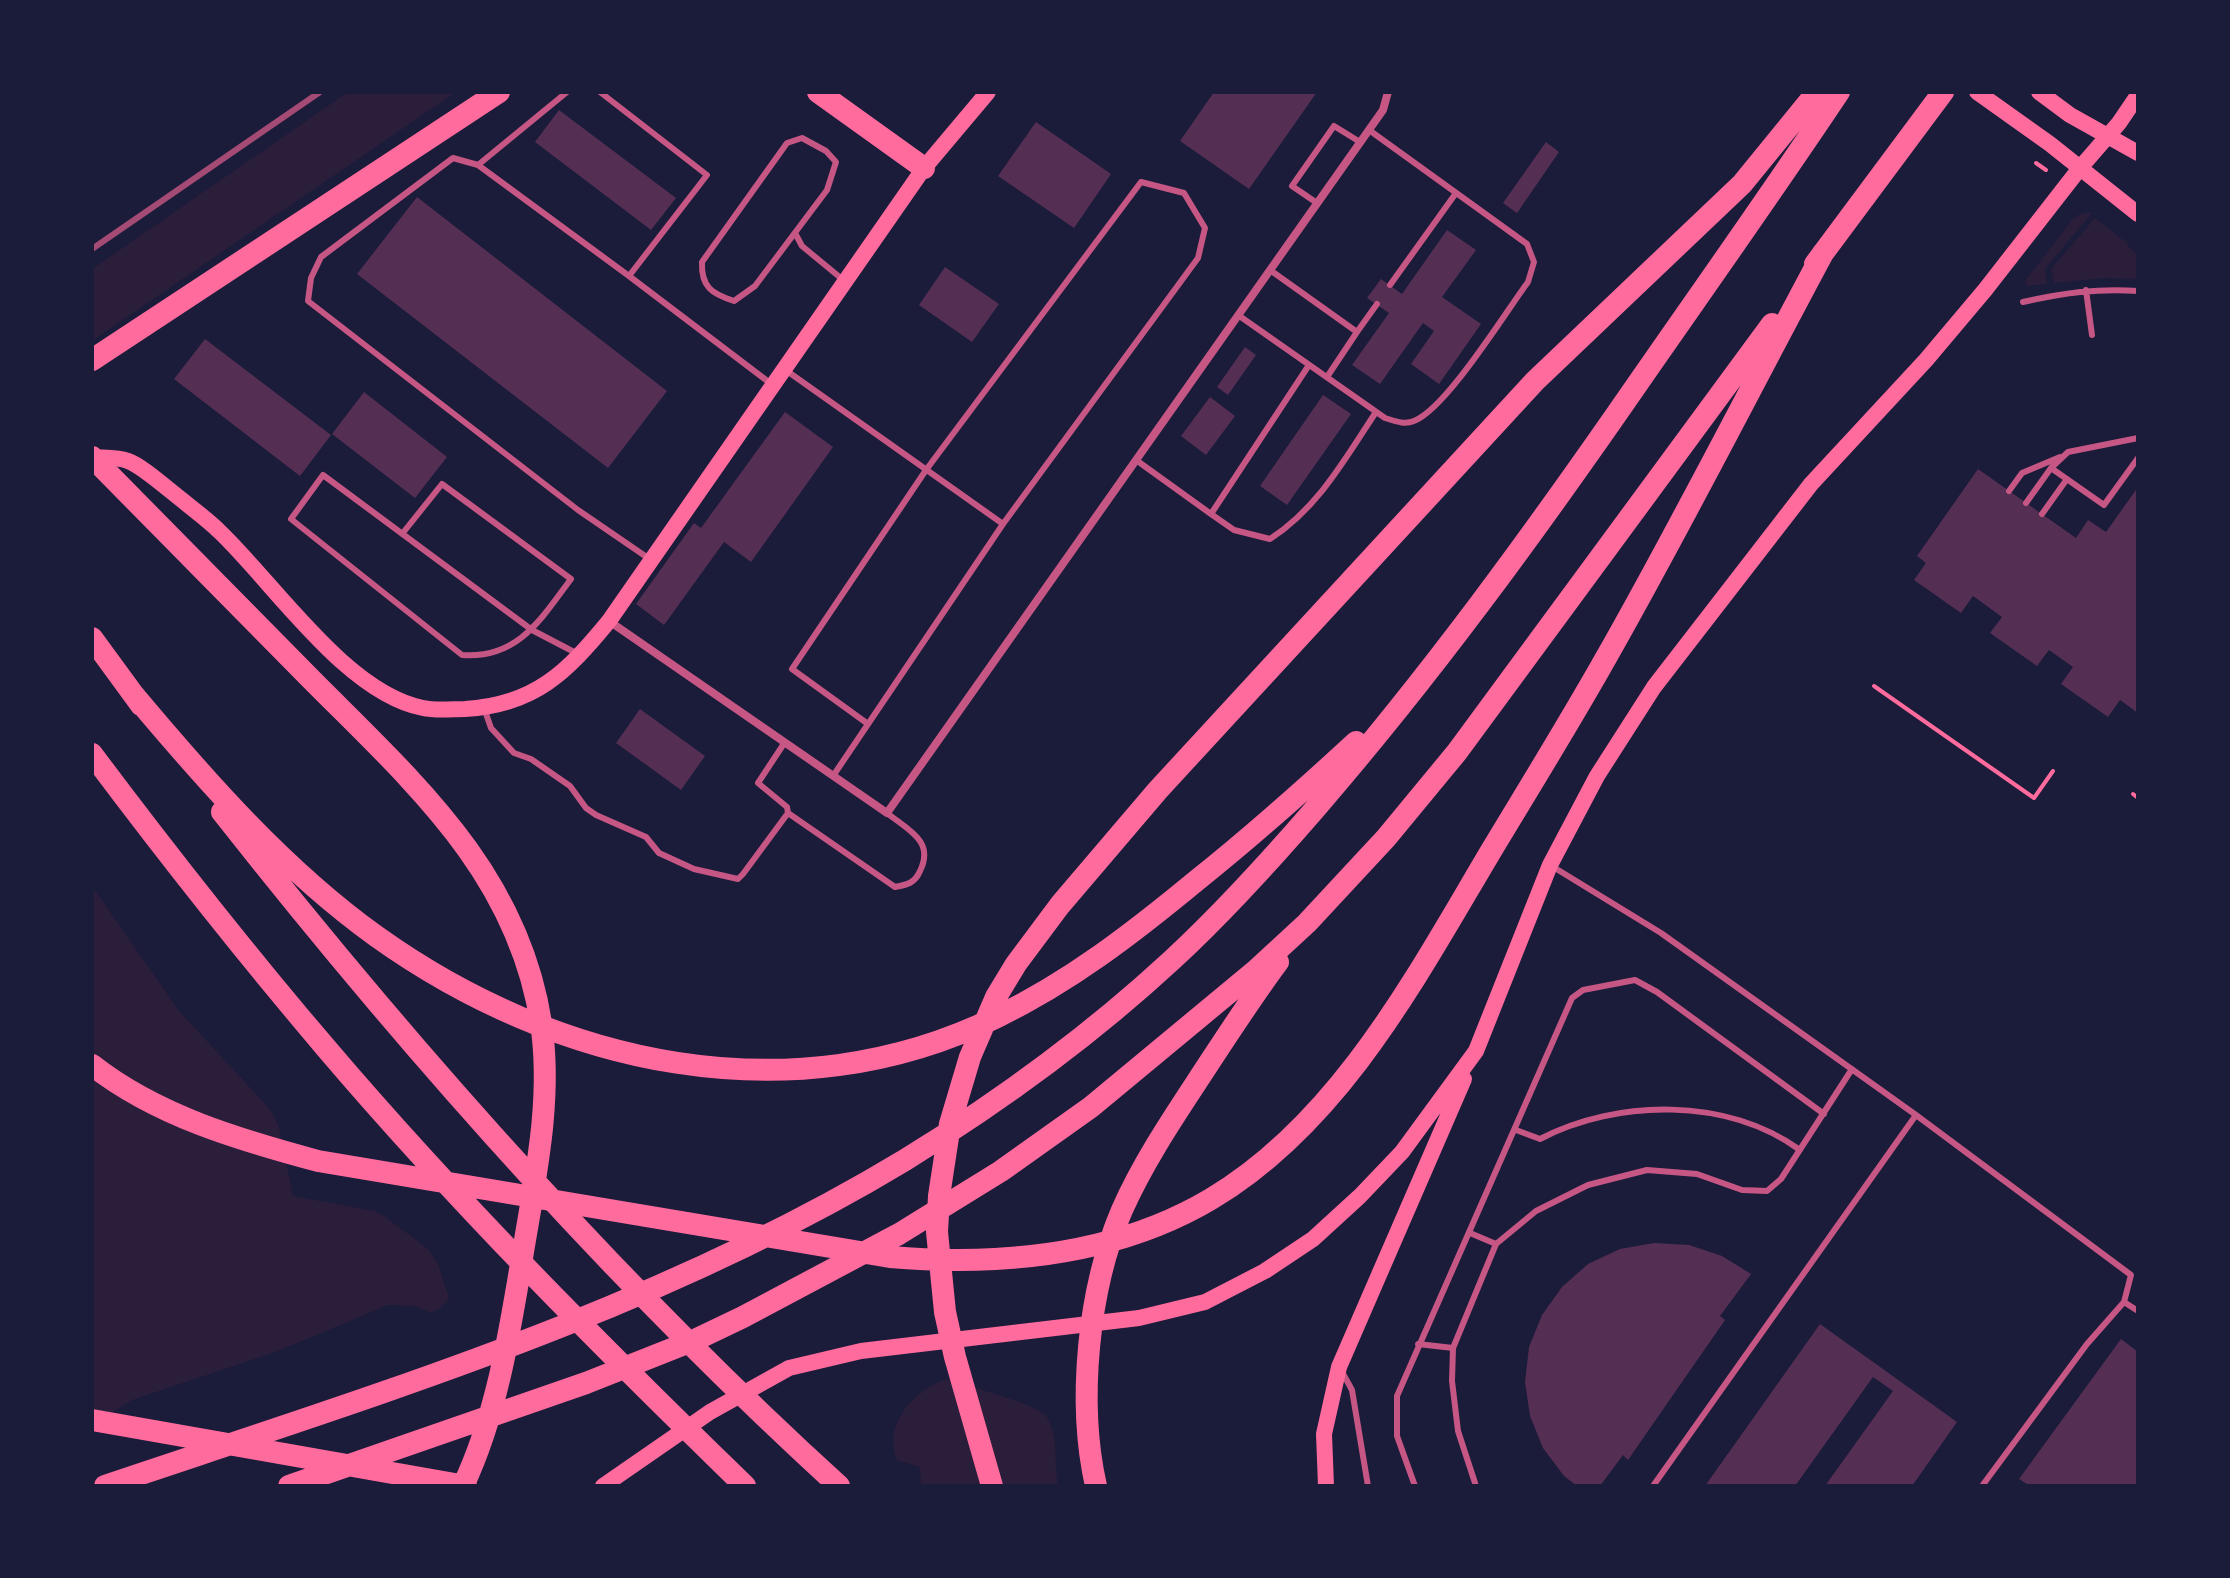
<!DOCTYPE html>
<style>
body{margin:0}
#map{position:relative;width:2230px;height:1578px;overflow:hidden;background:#1b1b3a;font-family:Mulish,sans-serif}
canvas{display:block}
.frame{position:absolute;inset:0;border:94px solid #1b1b3a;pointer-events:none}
</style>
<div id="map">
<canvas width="2230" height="1578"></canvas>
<div class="frame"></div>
</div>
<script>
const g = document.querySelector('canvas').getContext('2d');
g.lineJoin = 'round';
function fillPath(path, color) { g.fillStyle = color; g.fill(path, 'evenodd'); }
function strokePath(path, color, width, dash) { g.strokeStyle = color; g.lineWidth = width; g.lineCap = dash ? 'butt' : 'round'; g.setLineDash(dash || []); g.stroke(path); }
const green = new Path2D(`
 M348 92H456L92 341V269Z
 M2090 212 2092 213 2045 269 2047 284 2027 286 2025 281 2071 221 2078 215Z
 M2095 218 2127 243 2129 247 2138 255V279L2103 278 2054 283 2051 269Z
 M92 886 179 1011 269 1108 278 1124 293 1196 375 1211 387 1218 428 1249 438 1264 449 1298 442 1307 431 1313 415 1306 388 1305 278 1351 132 1400 92 1425Z
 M946 1379C967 1387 1035 1402 1047 1417 1050 1422 1055 1436 1055 1442 1056 1456 1055 1471 1058 1486H921L920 1467 896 1460C895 1454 893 1446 893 1440 895 1411 921 1388 946 1379Z`);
const building = new Path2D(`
 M1214 92H1317L1249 189 1180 141Z
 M559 110 676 198 651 230 535 142Z
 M1036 122 1111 174 1074 228 998 176Z
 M1546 142 1559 152 1517 213 1503 203Z
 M417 197 667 391 608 468 357 274Z
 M1447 230 1476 250 1442 297 1481 324 1439 384 1411 364 1434 331 1423 323 1380 384 1352 365 1389 313 1367 298 1381 279 1402 294Z
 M945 267 999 304 972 342 919 305Z
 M205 339 331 435 300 476 174 379Z
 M1245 347 1256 355 1228 395 1217 387Z
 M364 392 447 457 415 498 332 434Z
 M1323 395 1351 414 1287 505 1260 486Z
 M1210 397 1235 416 1206 455 1181 436Z
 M785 412 833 447 751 562 724 542 664 625 636 604 694 523 701 528Z
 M1978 469 2076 538 2088 520 2106 532 2138 487V713L2120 700 2108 717 2061 684 2073 667 2049 650 2037 666 1990 633 2002 617 1973 596 1961 613 1914 580 1926 563 1917 556Z
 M640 709 705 756 681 790 616 743Z
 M1654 1243 1689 1245 1722 1256 1751 1274 1720 1316 1725 1320 1628 1460 1623 1455 1600 1486H1577L1564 1476 1543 1448 1530 1416 1525 1382 1529 1347 1542 1315 1562 1287 1588 1264 1620 1249Z
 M1820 1324 1957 1422 1912 1486H1825L1893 1391 1873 1377 1795 1486H1705Z
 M2121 1339 2138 1352V1486H2030L2019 1479Z`);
const path = new Path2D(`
 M2036 163 2046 170
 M1874 686 2034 798 2053 771
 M2133 794 2138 798`);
const service = new Path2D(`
 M567 92 478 165 453 158 321 257 311 278 308 301 578 510 651 560
 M600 92 707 175 629 276 770 383
 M802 138 826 151 836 162 827 190 755 286 734 301C712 294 701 287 702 262L787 143Z
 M478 165 629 276
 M1317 203 1292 186 1334 126 1360 142
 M795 233 802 246 842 279
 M1270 270 1357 332 1327 377
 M1390 285 1456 193
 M2086 290 2092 335
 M2023 302C2063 293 2098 288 2138 291
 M1238 315 1385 418C1395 421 1404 425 1414 421 1446 409 1505 313 1528 282L1534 262 1527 244 1369 130
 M1357 332 1377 304
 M787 371 1003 524 833 776
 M2138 438 2068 452 2051 468 2104 505 2138 458
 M1136 460 1211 514 1309 365
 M2009 491 2022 473 2060 457
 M2026 503 2051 468
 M1211 514 1234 530 1270 539C1318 508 1345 459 1376 412
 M2042 514 2067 479
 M402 534 442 484 571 579C541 619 518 659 462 655L291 519 323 475 532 630 578 654
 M484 708 491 728 514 753 531 759 570 786 586 808 596 815 646 837 659 853 694 869 738 879 743 874 788 813 787 807 758 783 785 742
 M868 724 792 669 926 470 1141 182 1184 193 1205 228 1198 258 1003 524
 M788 813 895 887C907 885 915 883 920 871 935 841 908 830 887 813
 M1550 865 1661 933 1916 1115 2131 1275 2124 1302 2138 1311
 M1516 1130 1540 1139C1617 1099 1727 1097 1800 1150
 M1470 1233 1496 1244
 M1418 1344 1453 1348
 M1341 1370 1352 1390 1368 1486
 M1415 1486 1397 1436V1396L1572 998 1583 990 1635 980 1657 992 1824 1114
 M1476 1486 1458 1431 1452 1381 1453 1348 1496 1244 1536 1211 1588 1185 1647 1170 1697 1174 1742 1190 1767 1191 1781 1179 1852 1069
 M1653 1486 1916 1115
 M1982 1486 2087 1344 2124 1302`);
const minor = new Path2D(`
 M609 621 887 813 1383 110 1388 92`);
const secondary = new Path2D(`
 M1977 92 2050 144 2138 214
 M2039 92 2070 115 2138 153
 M92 457C103 458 118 457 128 461 141 465 170 491 182 500 194 510 208 520 219 531 274 583 346 693 423 708 436 711 452 709 465 709 535 705 567 672 609 621L924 168 988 92
 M603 1486 710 1412 789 1368 861 1351 1139 1318 1205 1302 1265 1271 1313 1239 1360 1196 1402 1152 1476 1051 1550 865 1597 776 1654 687 1811 484 1926 360 1985 290 2080 168 2119 123 2138 95
 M1326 1486 1324 1434 1339 1367 1464 1079`);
const motorway = new Path2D(`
 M818 92 924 168
 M1815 264 1943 92
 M92 360 499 92
 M92 457C162 528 231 598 301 669 405 775 517 867 541 1023 552 1095 537 1169 525 1240 511 1323 499 1410 463 1486
 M92 638 141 705
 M133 694C206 781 284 870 376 936 556 1065 791 1118 997 1017 1071 981 1133 933 1196 881 1251 837 1304 790 1356 742
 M92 754C167 854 245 953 326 1048 457 1202 600 1345 745 1486
 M222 812C411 1052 613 1280 839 1486
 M92 1065C157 1116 240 1140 318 1161L890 1257C998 1266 1115 1256 1211 1199 1342 1121 1418 973 1494 846 1532 783 1571 720 1607 656 1682 524 1751 387 1823 253
 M92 1420 466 1486
 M105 1486C378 1394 657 1310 905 1160 999 1102 1091 1035 1172 960 1223 913 1270 861 1315 809 1431 675 1535 532 1636 386 1704 288 1773 191 1839 92
 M289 1486 586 1383 697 1339 743 1317 899 1234 1001 1171 1091 1107 1255 971 1307 923 1386 838 1457 752 1772 324
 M992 1486 955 1357 945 1312 937 1232 939 1196 950 1124 970 1057 996 997 1016 964 1060 905 1158 790 1535 381 1742 184 1817 92
 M1096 1486C1077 1402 1088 1289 1122 1210 1142 1165 1169 1124 1196 1083 1223 1042 1249 1001 1278 962`);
const rail = new Path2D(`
 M92 249 320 92`);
fillPath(green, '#2a1e3b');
fillPath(building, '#542f53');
strokePath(path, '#ff6b9d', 4);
strokePath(service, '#c65784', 6);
strokePath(minor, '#c65784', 8);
strokePath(secondary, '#ff6b9d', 16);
strokePath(motorway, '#ff6b9d', 22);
strokePath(rail, '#a44b75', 6);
</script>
